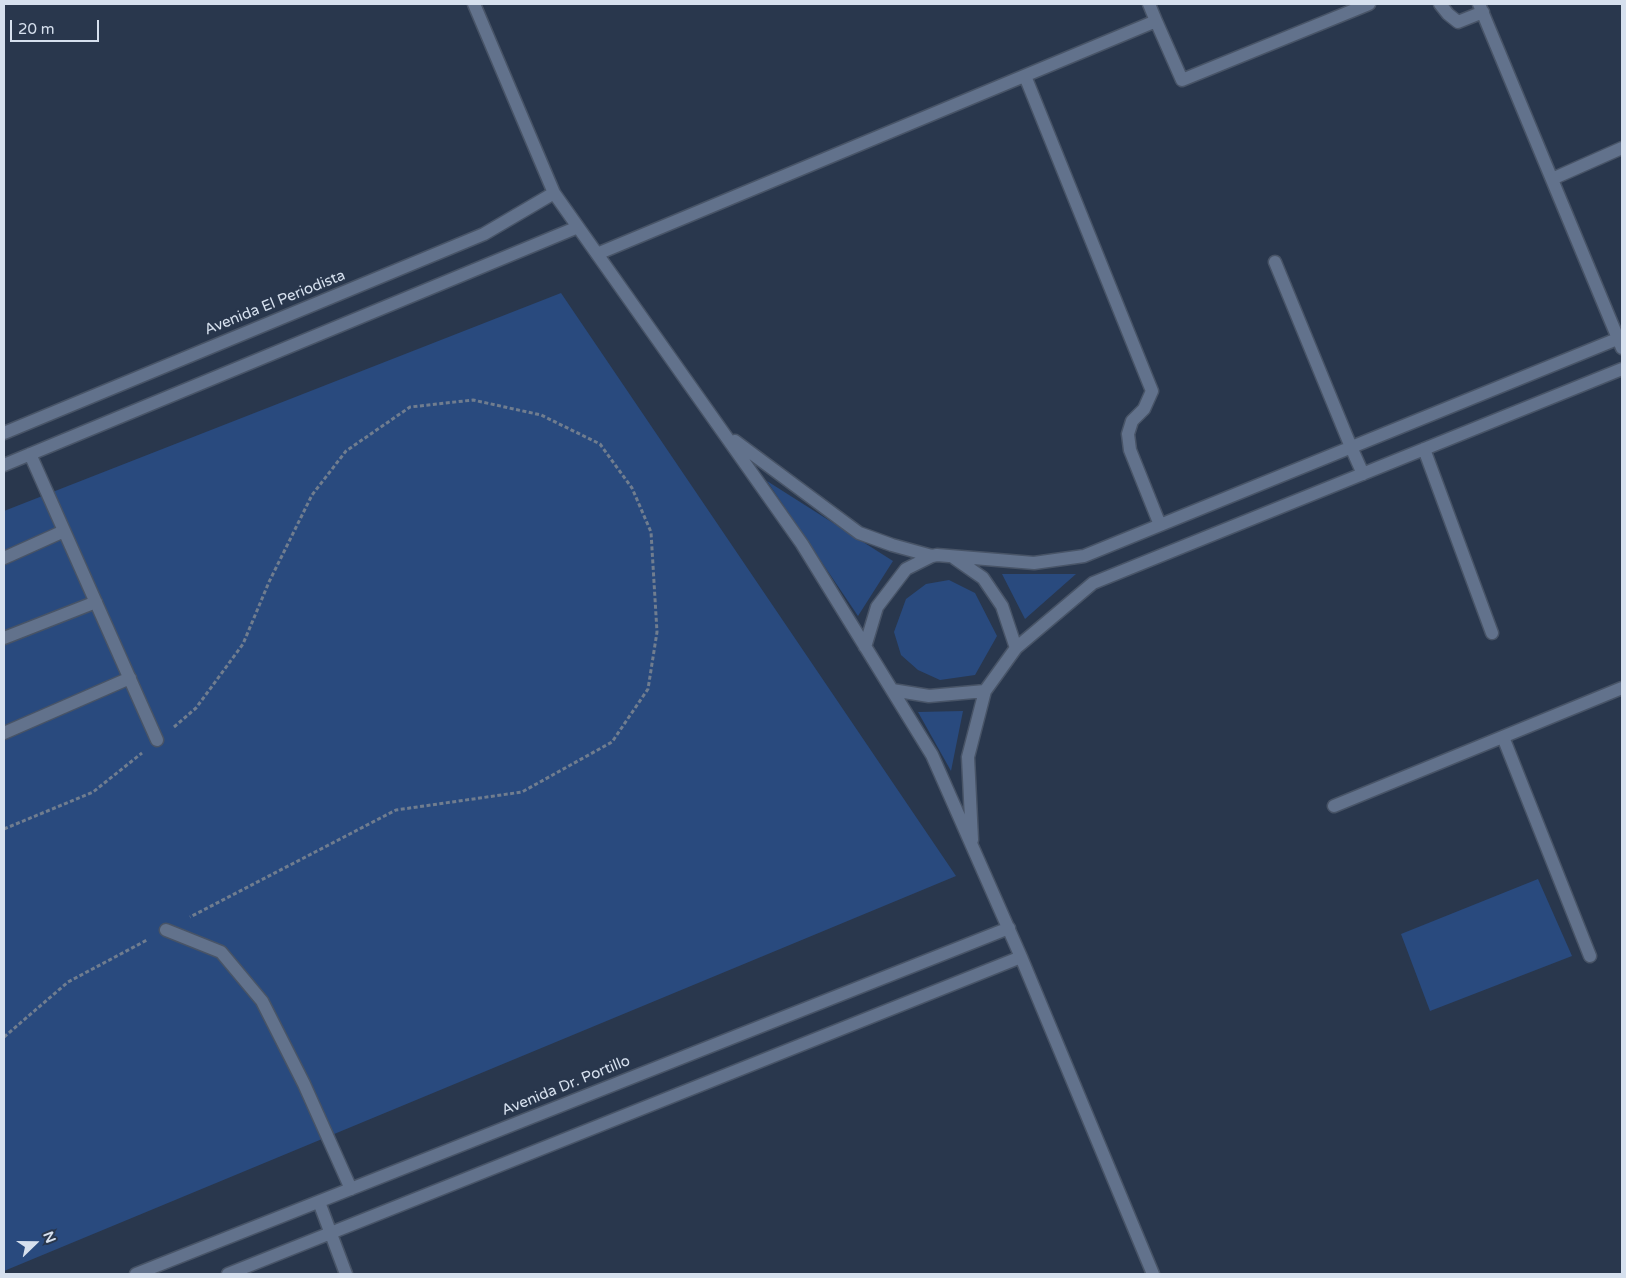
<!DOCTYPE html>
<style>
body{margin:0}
#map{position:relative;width:1626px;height:1278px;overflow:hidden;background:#29374d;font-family:"Varela Round",sans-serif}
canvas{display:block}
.frame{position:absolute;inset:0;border:5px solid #d6e0ee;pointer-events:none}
.north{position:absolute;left:10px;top:1218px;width:50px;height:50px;-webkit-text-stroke:4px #29374d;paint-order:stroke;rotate:68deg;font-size:14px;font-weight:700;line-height:20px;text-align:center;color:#d6e0ee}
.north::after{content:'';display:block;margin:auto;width:18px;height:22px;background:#d6e0ee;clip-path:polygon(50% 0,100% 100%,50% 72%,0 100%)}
.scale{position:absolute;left:10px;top:20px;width:89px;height:22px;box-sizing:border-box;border:2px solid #d6e0ee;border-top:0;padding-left:6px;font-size:15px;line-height:18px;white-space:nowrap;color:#d6e0ee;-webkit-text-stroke:4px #29374d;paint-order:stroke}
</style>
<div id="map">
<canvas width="1626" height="1278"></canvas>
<div class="frame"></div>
<div class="north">N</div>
<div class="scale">20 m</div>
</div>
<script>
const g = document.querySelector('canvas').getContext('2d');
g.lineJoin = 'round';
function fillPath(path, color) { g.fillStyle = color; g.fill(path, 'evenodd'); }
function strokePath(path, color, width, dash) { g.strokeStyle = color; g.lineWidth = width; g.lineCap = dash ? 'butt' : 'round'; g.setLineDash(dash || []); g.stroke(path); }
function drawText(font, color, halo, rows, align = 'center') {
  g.font = font + ' "Varela Round",sans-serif'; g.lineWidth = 4; g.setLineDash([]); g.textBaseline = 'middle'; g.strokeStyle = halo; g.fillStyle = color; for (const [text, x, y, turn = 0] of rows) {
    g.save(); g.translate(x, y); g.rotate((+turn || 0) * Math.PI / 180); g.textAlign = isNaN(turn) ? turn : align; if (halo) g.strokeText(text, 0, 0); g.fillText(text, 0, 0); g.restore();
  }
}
const green = new Path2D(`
 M561 293 956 876 4 1271V511Z
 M767 481 893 561 858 616Z
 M1002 574H1076L1025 619Z
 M949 580 975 593 997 636 975 675 940 680 918 670 901 655 894 632 906 599 926 584Z
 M963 711 951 771 918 712Z
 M1538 879 1572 956 1430 1011 1401 934Z`);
const path = new Path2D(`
 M174 727 196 708 243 644 269 582 312 495 346 451 410 407 473 400 541 415 600 444 632 488 651 532 657 632 648 689 612 742 522 792 396 810 190 917
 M4 829 93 792 142 753
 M4 1037 68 982 147 940`);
const minor = new Path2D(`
 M474 4 554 193 802 544 932 755 1021 957 1153 1274
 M1149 4 1156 21
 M1440 4 1448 14 1458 22 1483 12
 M1479 4 1622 348
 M1025 76 1152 391 1144 409 1132 421 1128 434 1130 450 1160 525
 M1552 179 1622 148
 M597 254 1156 21 1182 80 1369 4
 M1275 262 1351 447 1363 474
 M4 433 484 234 554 193
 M735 441 859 533 892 545 932 556 937 555 1034 563 1084 556 1622 337
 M1424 449 1492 633
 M30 454 157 740
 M4 465 578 227
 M953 557 983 578 1002 606 1016 648
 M4 558 64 531
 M4 638 96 602
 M865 647 877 607 906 569 932 556
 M892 690 929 696 985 691
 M4 733 130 678
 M1503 737 1590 956
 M1334 806 1622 688
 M972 840 968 757 985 691 1016 648 1093 583 1622 369
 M166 930 221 952 262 1001 304 1084 351 1189
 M319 1202 346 1274
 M136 1274 1009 928
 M228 1274 1021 957`);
const streetNames = [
 ["Avenida El Periodista",275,303,-22],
 ["Avenida Dr. Portillo",566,1086,-22]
];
fillPath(green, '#294a7e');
strokePath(minor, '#485467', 15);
strokePath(path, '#707d8f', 3, [4, 2.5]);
strokePath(minor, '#62728c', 12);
drawText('15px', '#d6e0ee', '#29374d', streetNames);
</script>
